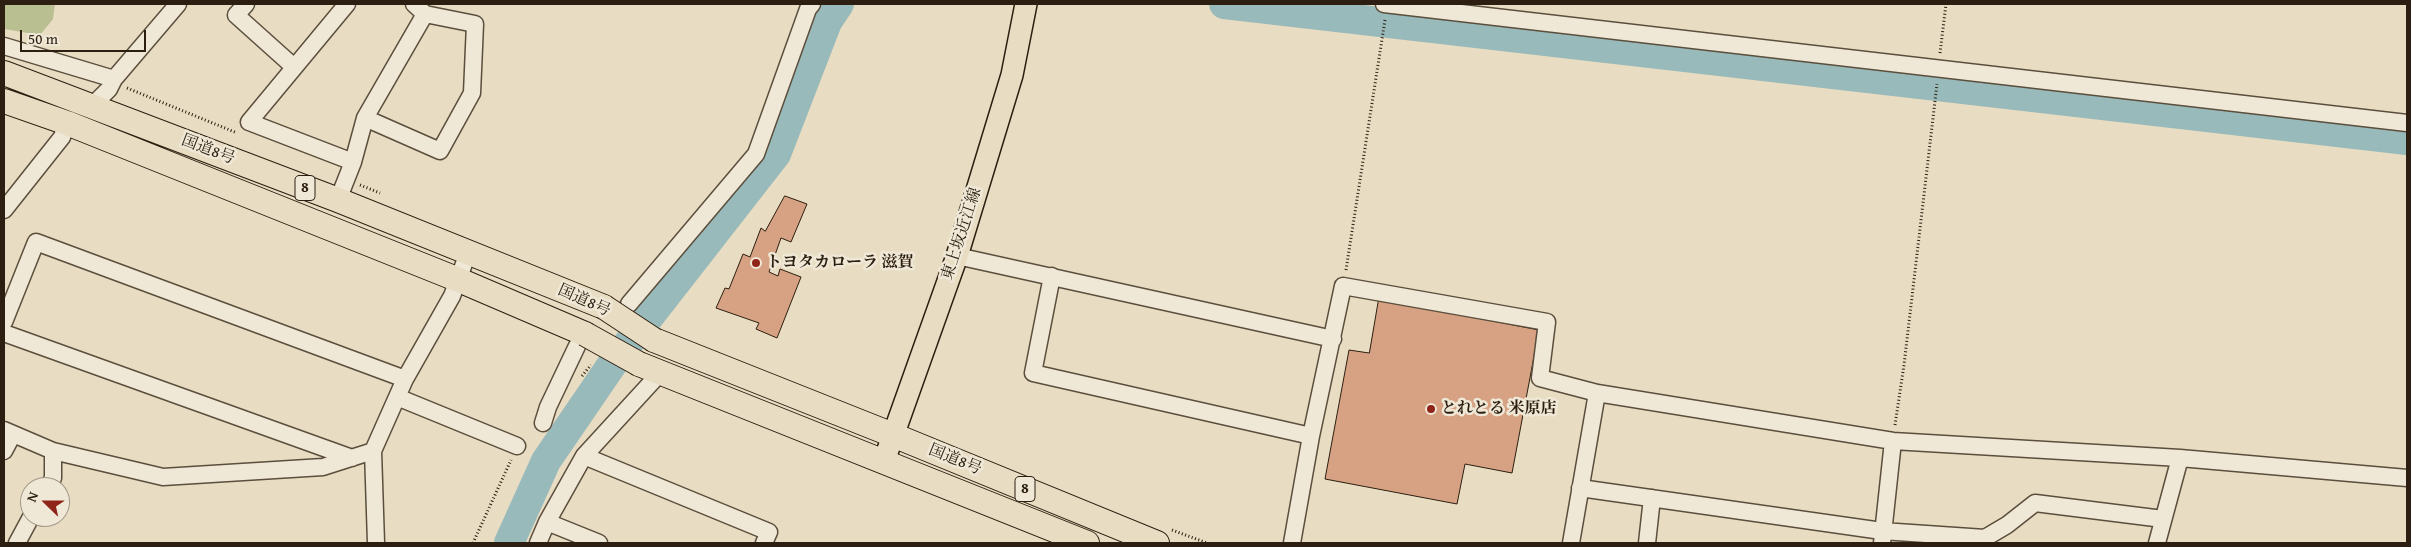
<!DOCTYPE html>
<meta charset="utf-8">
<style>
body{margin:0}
#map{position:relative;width:2411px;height:547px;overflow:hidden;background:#e8dcc2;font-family:"Gentium Book Plus",serif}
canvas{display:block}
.frame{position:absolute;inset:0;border:5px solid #2c1e10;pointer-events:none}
.north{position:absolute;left:20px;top:477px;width:50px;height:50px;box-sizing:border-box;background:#f0e8d7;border:1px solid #a29787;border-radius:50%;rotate:292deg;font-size:14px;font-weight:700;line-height:20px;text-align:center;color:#2c1e10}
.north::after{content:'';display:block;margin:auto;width:18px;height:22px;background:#8f2418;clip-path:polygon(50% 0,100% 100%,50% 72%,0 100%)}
.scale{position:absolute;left:20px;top:30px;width:126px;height:22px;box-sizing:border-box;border:2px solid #2c1e10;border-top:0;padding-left:6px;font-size:15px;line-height:18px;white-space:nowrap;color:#2c1e10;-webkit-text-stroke:4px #f0e8d7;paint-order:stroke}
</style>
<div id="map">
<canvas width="2411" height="547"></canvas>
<div class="frame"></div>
<div class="north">N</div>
<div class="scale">50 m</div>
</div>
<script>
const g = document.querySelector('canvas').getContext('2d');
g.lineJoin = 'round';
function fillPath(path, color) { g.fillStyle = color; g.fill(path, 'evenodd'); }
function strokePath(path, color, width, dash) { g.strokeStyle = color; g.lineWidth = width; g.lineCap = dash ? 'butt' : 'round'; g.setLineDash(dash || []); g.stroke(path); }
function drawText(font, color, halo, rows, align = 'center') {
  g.font = font + ' "Gentium Book Plus","Noto Serif JP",serif'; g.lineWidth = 5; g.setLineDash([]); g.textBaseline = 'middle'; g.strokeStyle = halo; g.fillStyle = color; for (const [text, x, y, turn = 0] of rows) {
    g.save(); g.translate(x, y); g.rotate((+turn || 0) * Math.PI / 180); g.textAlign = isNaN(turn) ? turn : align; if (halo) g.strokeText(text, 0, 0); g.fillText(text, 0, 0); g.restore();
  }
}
const green = new Path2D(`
 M4 4H55L53 19 40 35 4 29Z`);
const river = new Path2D(`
 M1224 4 2407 140
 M509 543 546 461 613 363 776 154 827 22 839 4`);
const building = new Path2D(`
 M785 196 807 204 791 242 781 238 769 272 778 276 780 269 801 277 777 338 756 329 759 323 716 308 725 288 729 289 743 254 750 257 761 228 765 231Z
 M1379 299 1539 330 1512 473 1465 464 1457 504 1325 479 1349 350 1369 353Z`);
const path = new Path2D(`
 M1940 53 1946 4
 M127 88 237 133
 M360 185 380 193
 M1346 270 1385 20
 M582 376 591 365
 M1895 425 1904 365 1937 84
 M1172 530 1207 543
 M473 543 511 460`);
const minor = new Path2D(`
 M246 4 236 15 294 67
 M347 4 249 122 353 162
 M1384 4 2407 123
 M4 46 114 79
 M92 106 109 89 114 79 178 4
 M365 118 440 151 472 93 475 24 425 14 414 4
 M338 200 353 162 365 118 425 14
 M4 210 62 137 67 123
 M957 256 1333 339
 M1052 276 1033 373 1311 436
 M629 304 756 154 808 9 812 4
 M4 322 36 242 405 379 373 451
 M4 333 352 458
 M405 379 452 296 468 253
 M397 397 517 446
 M543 423 548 407 577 346
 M4 430 53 451 163 477 323 467 373 451 376 543
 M4 451 13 434
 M584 456 769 532 764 543
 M48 487 53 478V451
 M1580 488 1882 531 1985 538 2007 525 2035 503 2163 519
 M547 522 599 543
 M17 543 31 517
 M538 543 547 522 584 456 661 372
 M1292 543 1311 436 1343 286 1547 322 1540 378 1597 393 1893 441 2180 458 2407 478
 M1571 543 1597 393
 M1647 543 1652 498
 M1882 543 1893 441
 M2157 543 2180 458`);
const major = new Path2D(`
 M884 461 957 256 1012 75 1026 4`);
const highway = new Path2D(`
 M4 73 338 200 604 307
 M4 101 67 123 459 280 585 334
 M654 340 893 435 1157 543
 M639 364 1087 543`);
const highwayBridge = new Path2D(`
 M604 307 654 340
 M585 334 639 364`);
const markers = [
 [756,263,5,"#8f2418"],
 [1431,409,5,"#8f2418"]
];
const shields = [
 [305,188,20],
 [1025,489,20]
];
const shieldNames = [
 ["8",305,188],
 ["8",1025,489]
];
const streetNames = [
 ["国道8号",208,150,21],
 ["東上坂近江線",962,234,-72],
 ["国道8号",584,301,24],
 ["国道8号",955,460,22]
];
const poiNames = [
 ["トヨタカローラ 滋賀",766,263],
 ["とれとる 米原店",1441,409]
];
fillPath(green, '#b9bf91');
strokePath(river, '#99baba', 30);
fillPath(building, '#d6a283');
strokePath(building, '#2c1e10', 1);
strokePath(minor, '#5b4e3c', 19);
strokePath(major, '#2c1e10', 24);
strokePath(highway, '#2c1e10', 26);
strokePath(path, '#2c1e10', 3, [1, 2.5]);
strokePath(minor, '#f0e8d7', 16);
strokePath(major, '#e8dcc2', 21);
strokePath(highway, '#e8dcc2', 24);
strokePath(highwayBridge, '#2c1e10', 26, []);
strokePath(highwayBridge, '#e8dcc2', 24);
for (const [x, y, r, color] of markers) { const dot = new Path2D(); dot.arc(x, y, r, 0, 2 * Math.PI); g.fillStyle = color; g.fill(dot); strokePath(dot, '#f0e8d7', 2); }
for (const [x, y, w] of shields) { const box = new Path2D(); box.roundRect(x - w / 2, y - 12.5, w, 25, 4); g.fillStyle = '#f0e8d7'; g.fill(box); strokePath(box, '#2c1e10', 1); }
drawText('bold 15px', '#2c1e10', null, shieldNames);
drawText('16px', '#2c1e10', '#f0e8d7', streetNames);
drawText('bold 16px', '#2c1e10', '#f0e8d7', poiNames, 'left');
</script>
